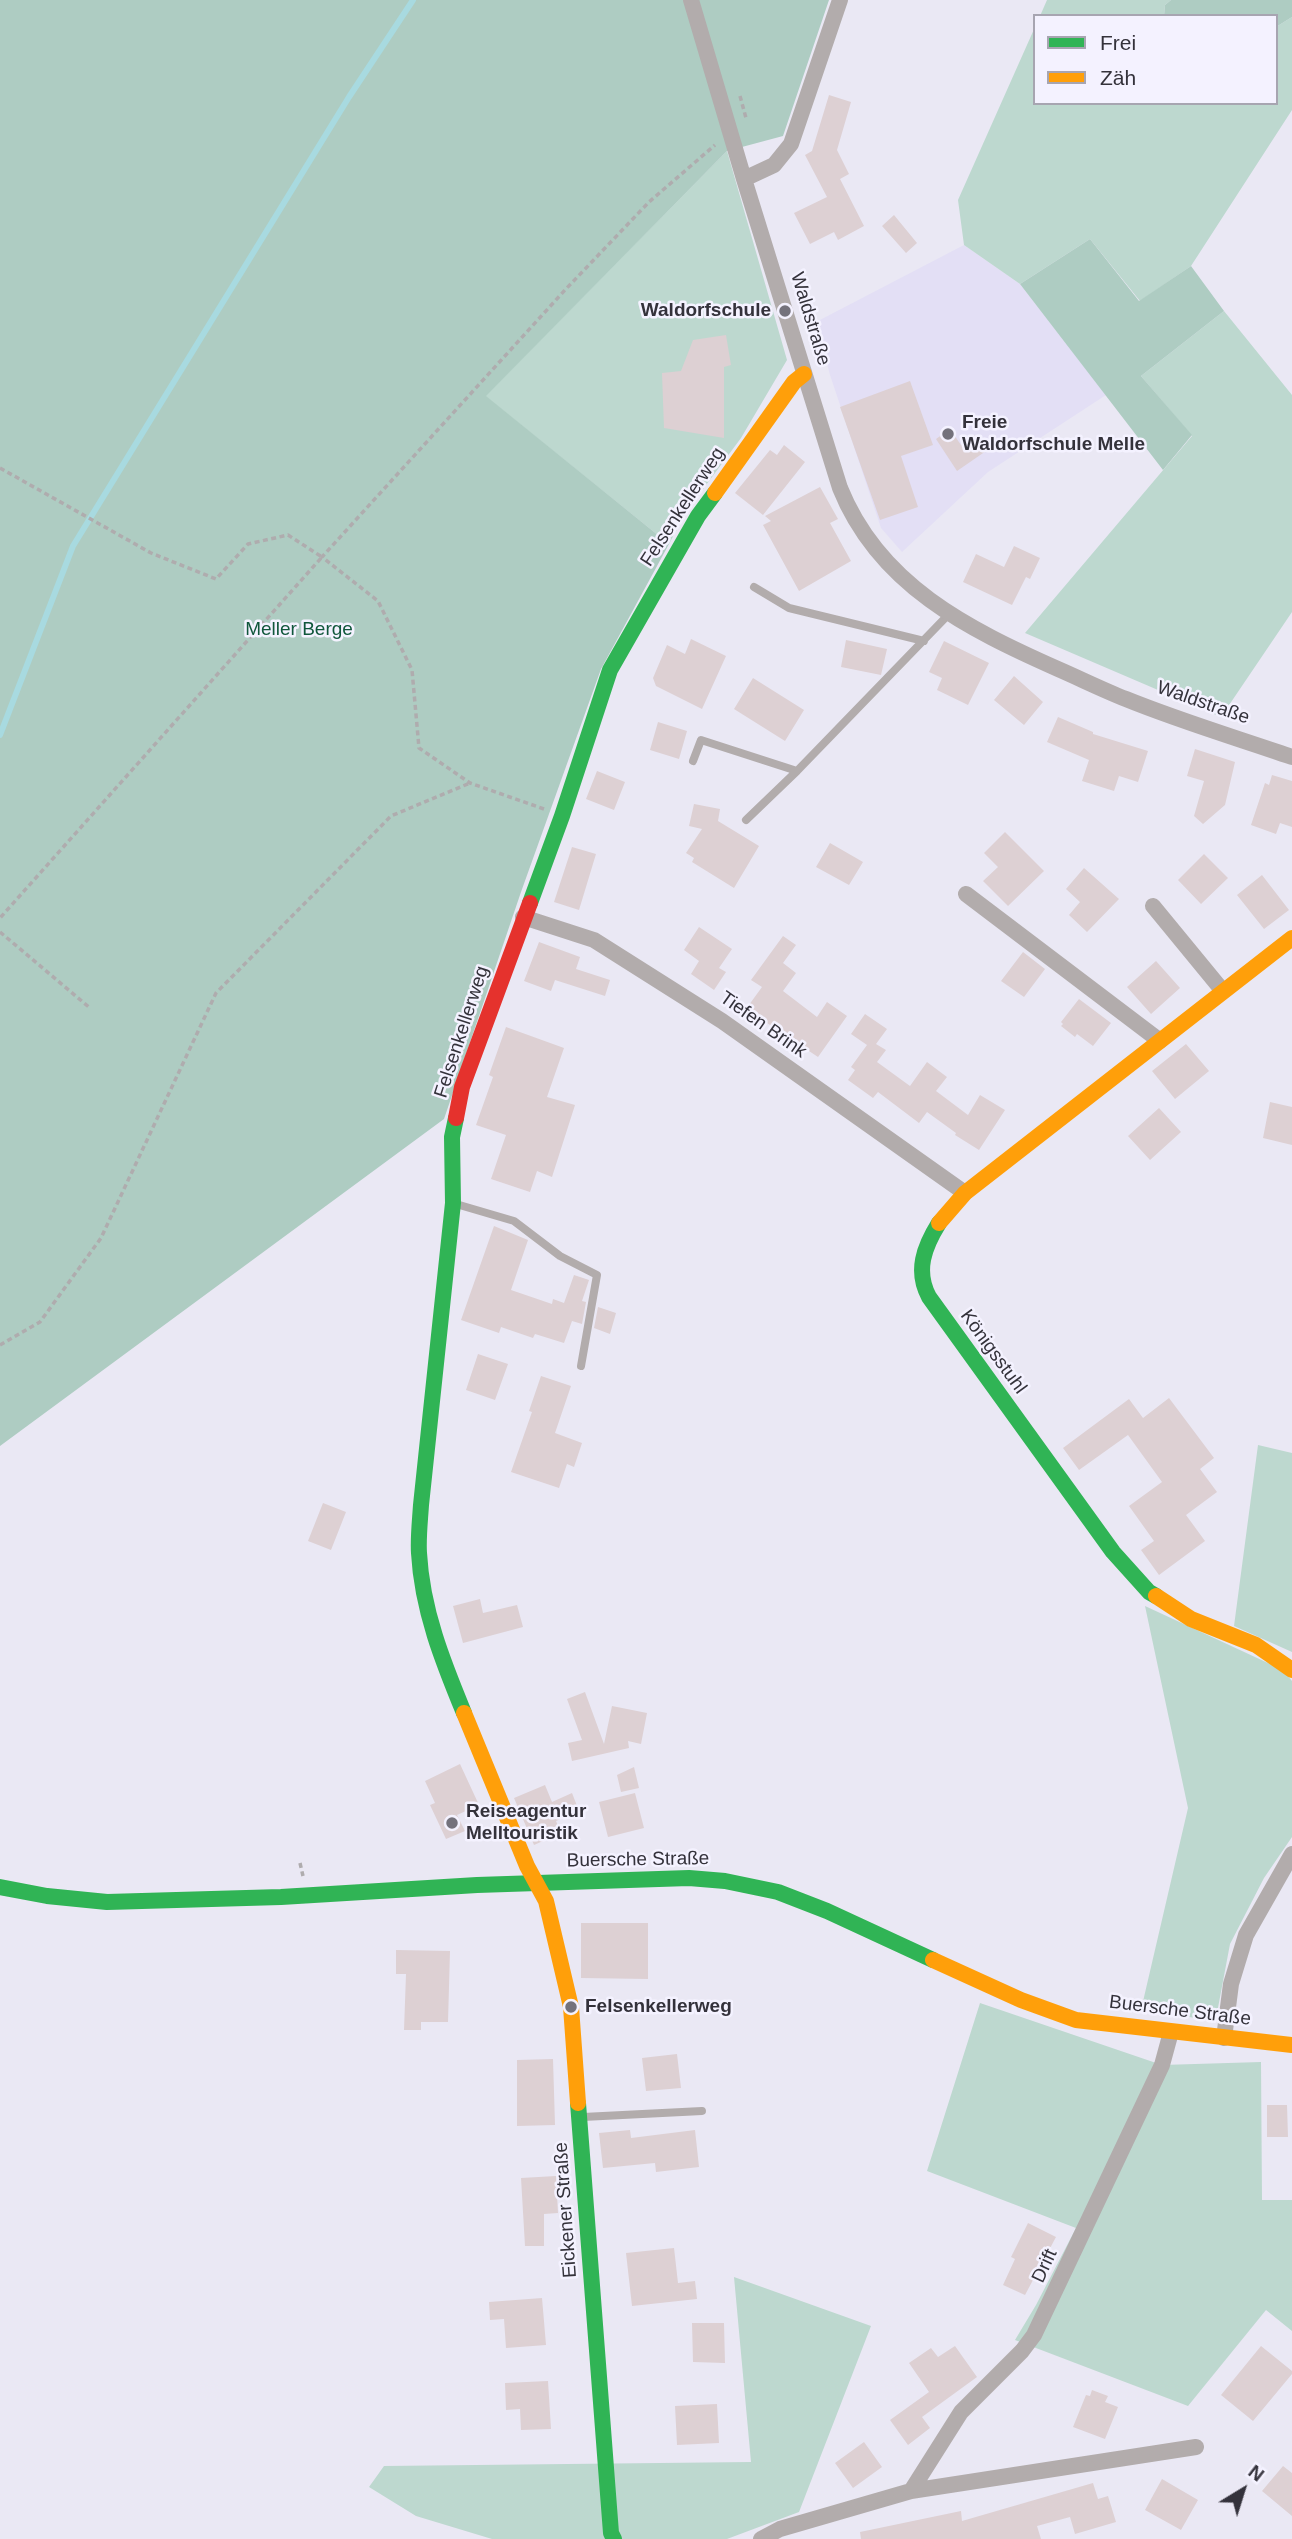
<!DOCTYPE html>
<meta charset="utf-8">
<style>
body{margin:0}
#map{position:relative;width:1292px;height:2539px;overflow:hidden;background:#eae8f4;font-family:Helvetica,sans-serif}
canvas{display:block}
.legend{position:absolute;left:1033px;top:14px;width:245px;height:91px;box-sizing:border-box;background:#f4f2ff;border:2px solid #a7a5b1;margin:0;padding:9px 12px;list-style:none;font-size:21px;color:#34323b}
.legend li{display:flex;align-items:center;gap:14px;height:35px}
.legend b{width:35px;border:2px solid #a7a5b1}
.north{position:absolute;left:1208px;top:2455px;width:70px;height:70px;-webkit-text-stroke:5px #f4f2ff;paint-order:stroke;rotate:38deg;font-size:19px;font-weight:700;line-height:28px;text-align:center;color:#34323b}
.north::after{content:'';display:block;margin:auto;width:24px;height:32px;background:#34323b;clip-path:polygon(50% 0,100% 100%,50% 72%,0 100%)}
</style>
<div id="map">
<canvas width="1292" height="2539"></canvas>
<ul class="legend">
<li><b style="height:9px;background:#30b455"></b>Frei</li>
<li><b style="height:9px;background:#ff9f0a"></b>Zäh</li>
</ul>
<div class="north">N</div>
</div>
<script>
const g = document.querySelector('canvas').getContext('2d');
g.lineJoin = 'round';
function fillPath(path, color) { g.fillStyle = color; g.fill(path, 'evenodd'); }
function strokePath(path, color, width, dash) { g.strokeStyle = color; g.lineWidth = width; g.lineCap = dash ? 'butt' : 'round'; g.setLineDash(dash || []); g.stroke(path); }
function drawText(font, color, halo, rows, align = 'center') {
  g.font = font + ' Helvetica,sans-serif'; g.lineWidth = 5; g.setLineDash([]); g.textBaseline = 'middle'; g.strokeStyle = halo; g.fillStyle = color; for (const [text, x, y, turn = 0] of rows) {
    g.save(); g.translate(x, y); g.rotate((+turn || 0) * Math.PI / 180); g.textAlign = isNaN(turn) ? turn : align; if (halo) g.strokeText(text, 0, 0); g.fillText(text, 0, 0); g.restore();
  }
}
const built = new Path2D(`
 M964 245 1020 284 1106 395 988 472 902 552 881 528 830 375 816 322Z`);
const green = new Path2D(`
 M1047 0H1171L1165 5 1164 16H1040Z
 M1292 17V110L1191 266 1140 301 1090 239 1020 284 964 245 958 200 1035 27V103H1276V27Z
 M727 151 787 360 741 438 686 512 669 544 485 396Z
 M1224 311 1292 395V612L1221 717 1025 633 1192 436 1141 376Z
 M1258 1445 1292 1453V1652L1234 1626Z
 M1145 1606 1283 1670 1292 1681V1837L1264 1878 1230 1944 1217 2013 1210 2020 1141 2010 1188 1808Z
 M980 2003 1162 2065 1261 2062 1262 2200H1292V2331L1266 2310 1188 2406 1015 2340 1036 2305 1076 2228 927 2171Z
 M734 2277 871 2326 799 2512 727 2539H492L416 2516 369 2487 384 2466 751 2462Z`);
const forest = new Path2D(`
 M0 0H829L783 136 727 151 486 396 669 544 601 669 521 892 444 1119 0 1446Z
 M1171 0H1292V17L1276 27V16H1164L1165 5Z
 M1090 239 1139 301 1191 266 1224 311 1141 376 1192 435 1163 470 1020 284Z`);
const stream = new Path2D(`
 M0 735 73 546 349 97 413 0`);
const building = new Path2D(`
 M829 95 851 102 837 150 849 174 840 179 864 226 838 240 834 232 810 244 794 213 827 197 805 155 812 151Z
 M894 215 917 243 906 253 882 226Z
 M726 335 731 365 724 367V438L664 428 662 373 681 371 693 340Z
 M910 381 933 445 901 456 918 507 880 520 840 407Z
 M950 429 961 445 975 435 986 451 957 471 936 439Z
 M784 445 805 462 763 515 735 493 770 450 777 455Z
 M820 487 838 519 830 523 851 561 799 591 763 525 771 521 765 516Z
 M1014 546 1040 558 1030 579 1026 577 1012 605 963 582 976 554 1004 567Z
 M691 639 726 656 702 709 656 686 653 678 667 645 685 654Z
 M846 640 887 649 881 675 841 667Z
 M944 641 989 663 968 705 937 690 942 678 929 672Z
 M1014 676 1043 702 1024 725 994 700Z
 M753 678 804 710 785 741 734 709Z
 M1058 717 1093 732V734L1148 751 1138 782 1119 776 1114 791 1082 781 1089 760 1047 742Z
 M658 722 687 731 679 759 650 750Z
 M1195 749 1235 762 1225 805 1203 824 1194 816 1204 781 1187 776Z
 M597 771 625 782 614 810 586 799Z
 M1272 775 1292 781V827L1280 823 1276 834 1251 825 1265 783 1269 785Z
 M694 804 720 809 718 821 759 846 734 888 692 862 694 858 686 853 702 829 689 826Z
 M1005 832 1044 871 1008 906 983 881 998 867 984 853Z
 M830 843 863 862 849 885 816 867Z
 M572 847 596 854 579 910 554 902Z
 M1204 854 1228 878 1201 904 1178 880Z
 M1084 868 1119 899 1087 932 1069 915 1080 902 1066 889Z
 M1262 875 1289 910 1264 929 1237 895Z
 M699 927 732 949 719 968 726 972 714 990 691 974 699 961 684 950Z
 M783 936 796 945 783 963 796 973 783 991 817 1017 827 1002 847 1016 818 1057 746 1009 762 987 751 980Z
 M539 942 580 957 576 969 610 980 605 996 555 980 551 991 524 981Z
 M1023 952 1045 969 1024 997 1001 981Z
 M1156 961 1180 988 1151 1014 1127 987Z
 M1079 999 1111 1023 1093 1046 1077 1034 1075 1037 1061 1026 1063 1024 1061 1022Z
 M865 1014 887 1029 876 1044 886 1050 877 1062 910 1086 927 1062 947 1077 936 1091 968 1115 980 1095 1005 1110 979 1150 955 1135 956 1133 927 1112 919 1123 878 1092 873 1098 848 1080 855 1070 851 1067 867 1045 851 1034Z
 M506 1027 564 1048 547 1097 575 1105 552 1177 537 1171 530 1192 491 1179 506 1135 476 1125 493 1077 489 1075Z
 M1186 1044 1209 1071 1175 1099 1152 1071Z
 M1270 1102 1292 1107V1145L1263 1138Z
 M1159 1108 1181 1132 1150 1160 1128 1136Z
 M494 1226 528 1240 511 1290 552 1304 553 1299 564 1303 574 1275 589 1280 582 1301 586 1302 582 1324 572 1321 564 1343 535 1334 533 1338 501 1327 499 1333 461 1320Z
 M598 1307 616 1313 610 1334 594 1328Z
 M478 1354 508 1364 495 1400 466 1390Z
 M541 1376 571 1386 555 1433 582 1443 574 1467 567 1464 559 1488 511 1472 532 1412 529 1411Z
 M1169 1398 1214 1458 1200 1469 1217 1492 1186 1515 1205 1541 1159 1575 1141 1550 1154 1541 1129 1506 1162 1482 1128 1435 1079 1470 1063 1448 1129 1399 1143 1418Z
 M323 1503 346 1512 331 1550 308 1541Z
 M480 1599 483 1613 517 1605 523 1627 463 1643 453 1606Z
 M585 1692 604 1744 612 1706 647 1713 641 1744 628 1741 629 1748 572 1761 568 1743 582 1740 567 1699Z
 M460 1764 479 1805 457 1815 465 1831 446 1839 430 1805 435 1803 425 1781Z
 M634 1767 639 1788 621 1792 617 1775Z
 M545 1785 552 1802 572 1793 579 1811 556 1821 561 1833 534 1845 514 1798Z
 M635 1793 644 1828 608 1837 599 1802Z
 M581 1923H648V1979L581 1978Z
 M396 1950 450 1951 448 2022H421V2030H404L406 1974H396Z
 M677 2054 681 2088 646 2091 642 2058Z
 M553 2059 555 2125 517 2126V2060Z
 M1267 2105H1287L1288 2137H1267Z
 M630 2130 631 2138 695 2130 699 2167 656 2172 655 2163 603 2168 599 2133Z
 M556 2176 558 2213 544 2214V2246H525L521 2178Z
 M1028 2223 1056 2237 1025 2295 1003 2285 1015 2259 1011 2257Z
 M674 2248 678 2283 695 2281 697 2299 632 2306 626 2253Z
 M542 2298 546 2345 506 2348 504 2319 490 2320 489 2302Z
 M692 2323H724L725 2363 693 2362Z
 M955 2346 977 2377 922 2417 930 2428 908 2445 890 2420 929 2392 909 2363 931 2348 938 2357Z
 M1261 2346 1292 2371V2374L1253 2421 1221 2395Z
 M548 2381 551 2429 521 2430 520 2409 506 2410 505 2383Z
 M1092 2390 1108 2396 1105 2402 1118 2407 1105 2439 1073 2427 1086 2395 1090 2396Z
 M717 2404 719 2443 677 2445 675 2406Z
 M864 2442 882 2467 853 2488 835 2463Z
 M1283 2466 1292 2473V2516L1262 2491Z
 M1162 2479 1198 2500 1181 2530 1145 2510Z
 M1093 2483 1098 2499 1108 2496 1116 2522 1075 2534 1070 2517 1037 2526 1041 2539H861L860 2532 961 2511 962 2521Z`);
const path = new Path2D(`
 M740 96 746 118
 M0 468 151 553 216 579 248 544 288 535 322 557 0 918
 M544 809 470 783 419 748 412 670 378 601 322 557 565 290 649 202 715 145
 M0 932 90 1008
 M0 1345 40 1322 101 1238 216 993 391 816 470 783
 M300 1863 303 1876`);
const lane = new Path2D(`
 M754 587 789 608 924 641
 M693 761 701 740 797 771 949 614
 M746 820 797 771
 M456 1204 514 1221 560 1256 597 1275 581 1366
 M583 2117 702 2111`);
const street = new Path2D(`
 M691 0 744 179 840 488C879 585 968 629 1058 669 1081 679 1103 690 1126 699 1180 721 1237 738 1292 757
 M744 179 774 165 791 144 840 0
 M966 894 1160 1041
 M1153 906 1222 990
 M523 917 594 940 722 1021 965 1193
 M1224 2038 1231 1984 1246 1935 1292 1854
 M911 2491 961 2412 1022 2351 1034 2335 1162 2065 1171 2032
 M761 2539 780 2529 911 2491 1196 2447`);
const fast = new Path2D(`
 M530 903 562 816 610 670 698 516 715 493
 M456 1118 452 1137 453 1203 421 1505C420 1521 418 1538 419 1553 422 1610 443 1662 464 1713
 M939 1223C924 1247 915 1271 929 1297L1113 1552 1149 1592 1156 1596
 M0 1887 47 1896 107 1902 281 1897 477 1885 689 1878 725 1881 778 1892 827 1911 933 1960
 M578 2103 611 2533 614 2539`);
const slow = new Path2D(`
 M715 493 794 382 804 374
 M939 1223 965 1193 1292 938
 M1156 1596 1191 1619 1256 1645 1292 1670
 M464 1713 527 1866 546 1901 571 2007 578 2103
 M933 1960 1021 2000 1076 2020 1292 2045`);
const jam = new Path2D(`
 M456 1118 462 1087 530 903`);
const markers = [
 [785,311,7,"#74727c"],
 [948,434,7,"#74727c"],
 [452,1823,7,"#74727c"],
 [571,2007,7,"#74727c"]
];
const poiNames = [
 ["Waldorfschule",771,311,"right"],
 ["Freie",962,423],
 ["Waldorfschule Melle",962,445],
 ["Reiseagentur",466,1812],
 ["Melltouristik",466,1834],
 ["Felsenkellerweg",585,2007]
];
const streetNames = [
 ["Waldstraße",810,319,73],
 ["Felsenkellerweg",683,507,-57],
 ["Waldstraße",1203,703,19],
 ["Tiefen Brink",763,1025,35],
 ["Felsenkellerweg",462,1032,-72],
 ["Königsstuhl",993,1352,54],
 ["Buersche Straße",638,1860,-1],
 ["Buersche Straße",1180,2011,7],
 ["Eickener Straße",566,2210,-94],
 ["Drift",1045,2266,-65]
];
const parkNames = [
 ["Meller Berge",299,630]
];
fillPath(built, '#e3dff5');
fillPath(green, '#bdd8cf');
fillPath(forest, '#aeccc2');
strokePath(stream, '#a8dae0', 6);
fillPath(building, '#ddd0d3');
strokePath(path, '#afacae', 3.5, [5, 3.5]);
strokePath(lane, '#b2acac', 8);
strokePath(street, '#b2acac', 16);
strokePath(fast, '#30b455', 16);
strokePath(slow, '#ff9f0a', 16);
strokePath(jam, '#e5322d', 16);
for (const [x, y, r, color] of markers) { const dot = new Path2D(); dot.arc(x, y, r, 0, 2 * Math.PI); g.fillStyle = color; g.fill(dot); strokePath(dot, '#f4f2ff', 2.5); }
drawText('bold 19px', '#34323b', '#f4f2ff', poiNames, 'left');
drawText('19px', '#34323b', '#f4f2ff', streetNames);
drawText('19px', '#10573b', '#f4f2ff', parkNames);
</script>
